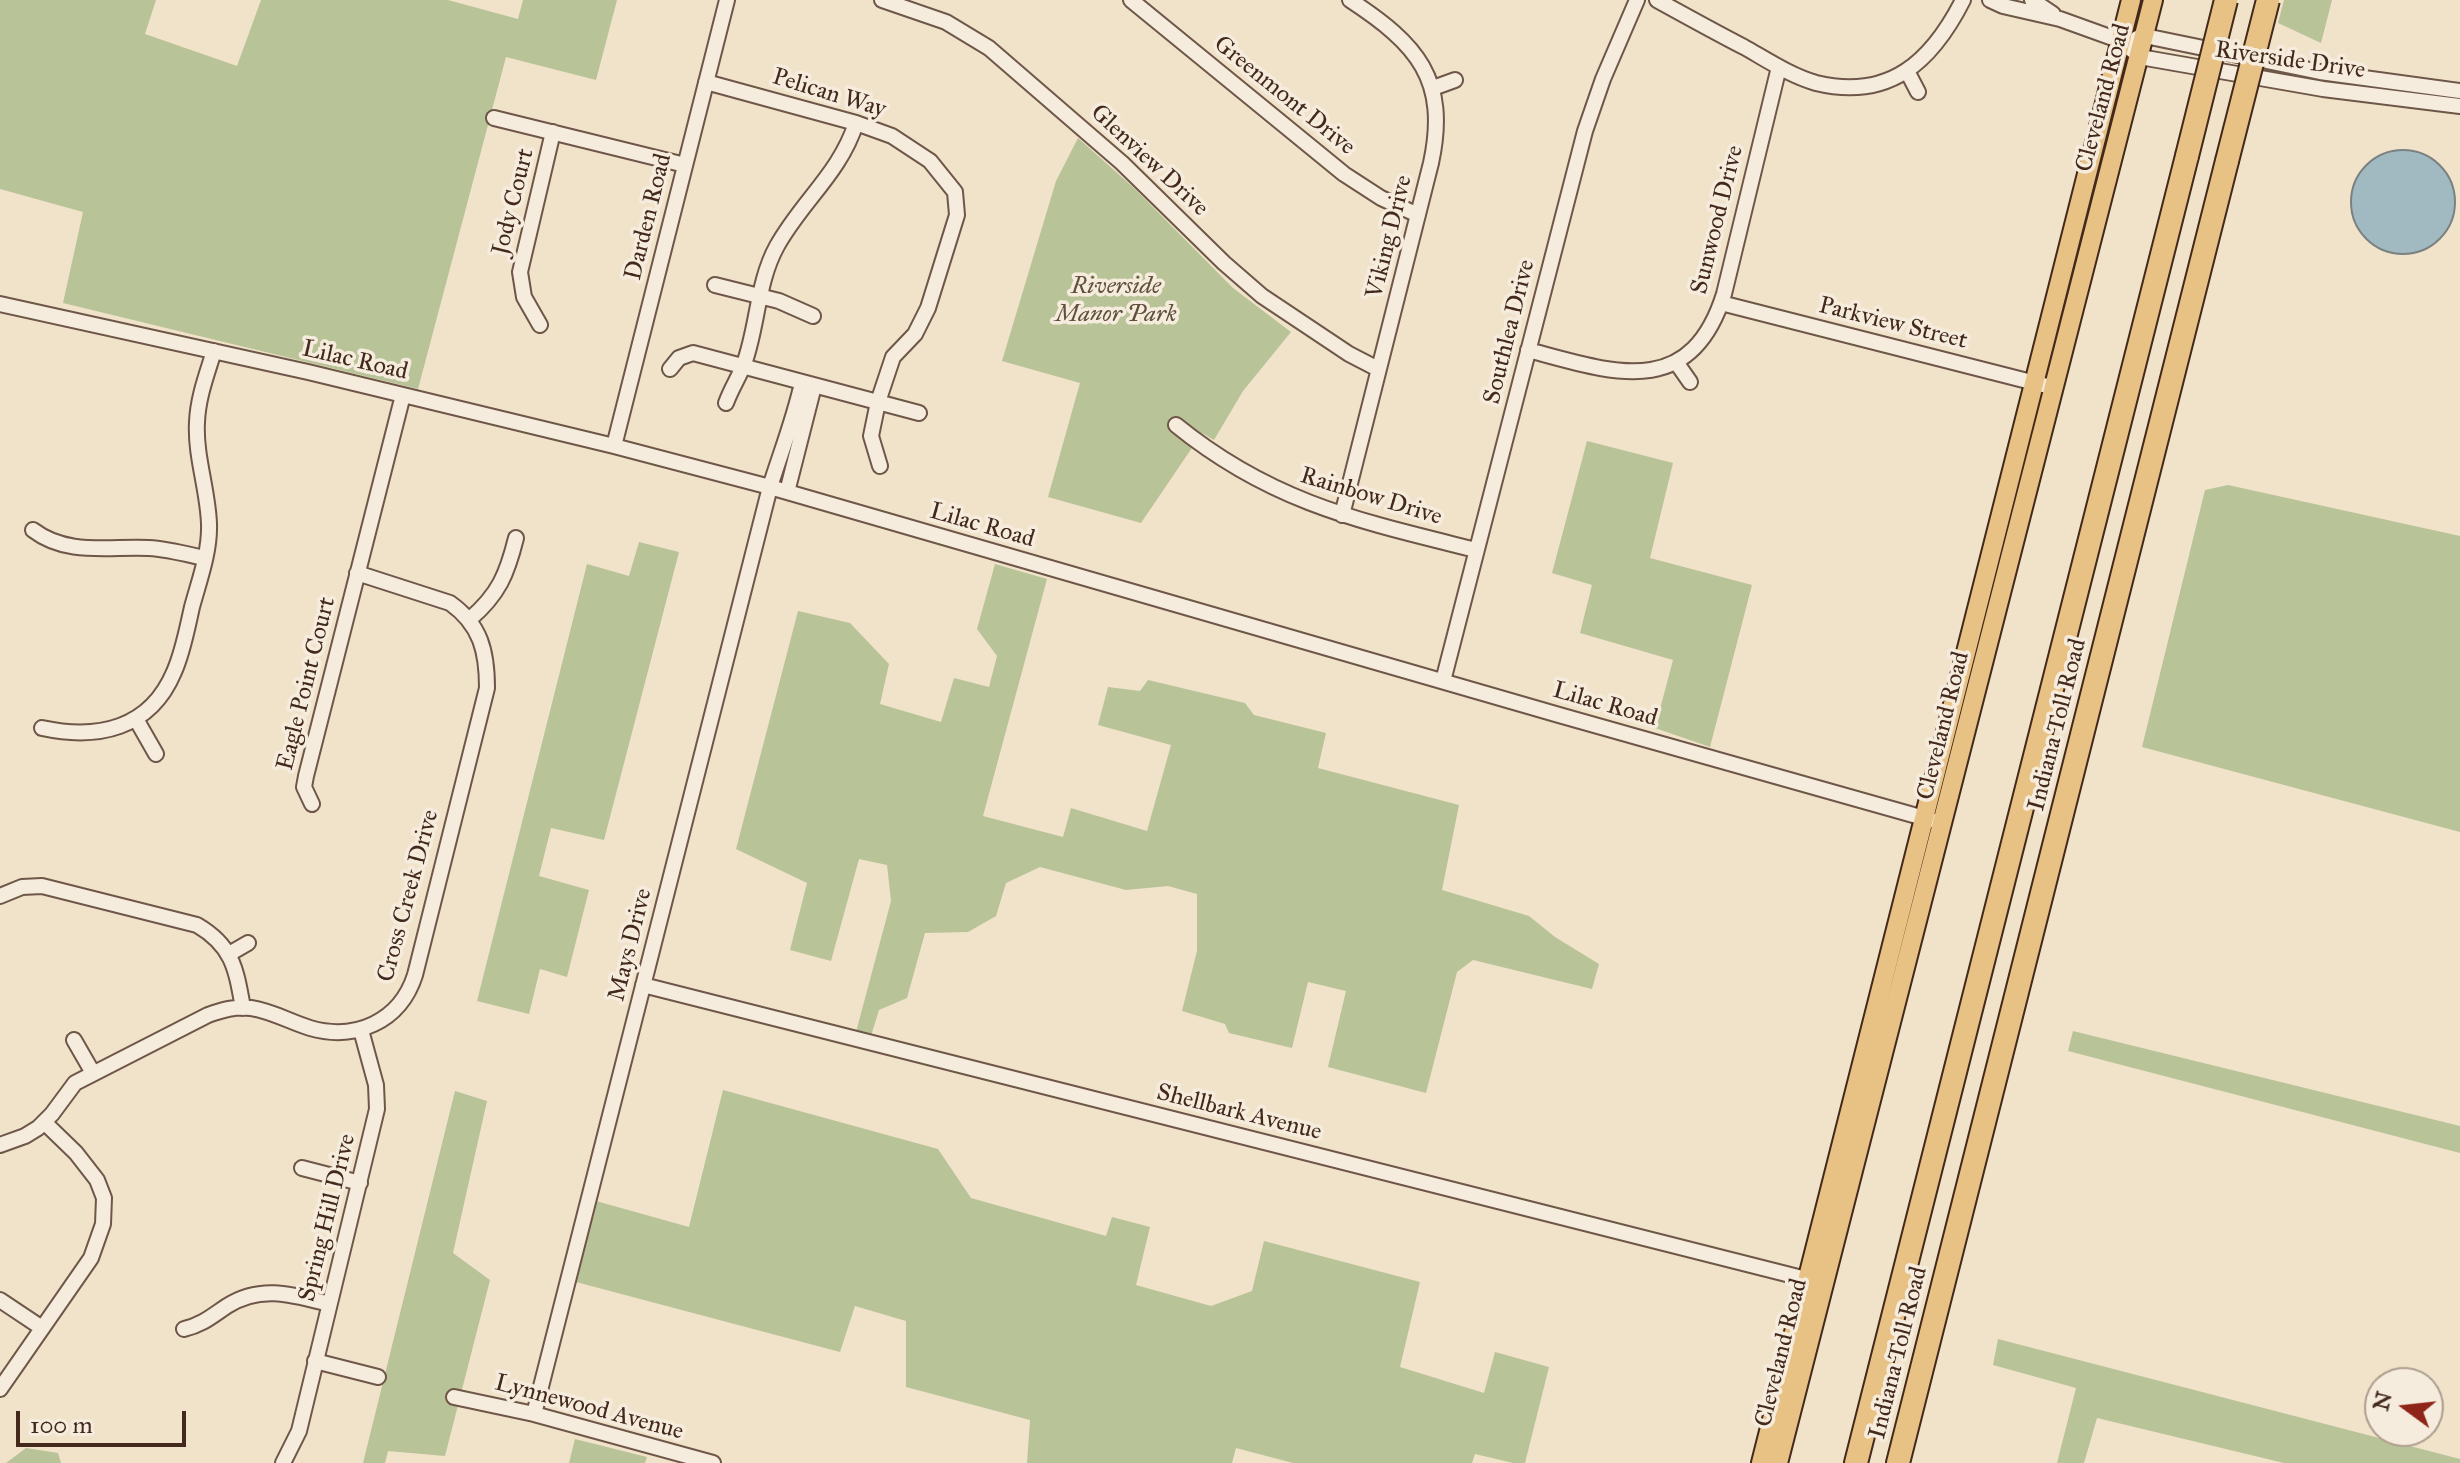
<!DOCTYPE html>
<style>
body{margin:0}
#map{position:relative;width:2460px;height:1463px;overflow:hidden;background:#f1e2ca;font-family:"IM FELL Great Primer",serif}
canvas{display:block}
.north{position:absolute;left:2364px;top:1367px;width:80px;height:80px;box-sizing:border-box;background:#f6ecdd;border:2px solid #ae9e90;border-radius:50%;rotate:285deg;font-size:22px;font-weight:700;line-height:32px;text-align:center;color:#42291c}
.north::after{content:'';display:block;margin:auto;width:28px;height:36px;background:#8f2418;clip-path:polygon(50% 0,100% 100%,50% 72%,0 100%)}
.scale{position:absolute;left:16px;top:1411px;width:170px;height:36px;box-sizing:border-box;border:4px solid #42291c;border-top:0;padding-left:10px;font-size:24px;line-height:28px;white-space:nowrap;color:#42291c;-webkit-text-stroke:6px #f6ecdd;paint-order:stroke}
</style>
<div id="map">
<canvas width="2460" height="1463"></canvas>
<div class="north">N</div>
<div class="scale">100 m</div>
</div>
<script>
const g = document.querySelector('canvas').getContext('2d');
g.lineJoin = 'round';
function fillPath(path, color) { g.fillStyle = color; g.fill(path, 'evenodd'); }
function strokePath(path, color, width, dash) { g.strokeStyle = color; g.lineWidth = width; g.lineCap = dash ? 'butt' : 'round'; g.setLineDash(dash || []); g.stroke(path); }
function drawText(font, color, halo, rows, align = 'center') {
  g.font = font + ' "IM FELL Great Primer",serif'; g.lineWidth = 7; g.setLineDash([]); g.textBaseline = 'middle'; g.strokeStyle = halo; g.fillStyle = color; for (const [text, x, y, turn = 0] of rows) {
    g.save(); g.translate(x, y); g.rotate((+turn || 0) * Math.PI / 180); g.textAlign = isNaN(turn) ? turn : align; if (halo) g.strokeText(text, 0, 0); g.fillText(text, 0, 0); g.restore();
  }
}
const green = new Path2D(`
 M0 0H156L145 34 237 66 261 0H448L518 19 523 0H617L596 80 506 57 418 389 63 303 83 212 0 189Z
 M2284 0H2332L2321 43 2278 23Z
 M1078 138 1134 188 1233 288 1291 332 1243 391 1214 440 1202 433 1141 523 1048 497 1080 383 1002 361 1056 181Z
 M1587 441 1673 463 1650 558 1752 585 1710 747 1655 728 1673 660 1580 633 1592 585 1552 573Z
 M2228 485 2460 536V832L2142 747 2205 490Z
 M639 542 679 552 604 840 551 828 539 876 589 890 567 977 540 969 529 1014 477 1001 587 564 629 576Z
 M995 564 1047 579 983 816 1063 837 1071 808 1147 831 1171 745 1098 725 1108 687 1140 691 1148 680 1245 703 1254 715 1326 733 1318 768 1459 805 1442 890 1529 916 1555 937 1599 964 1592 989 1473 960 1457 972 1426 1093 1328 1067 1346 991 1308 982 1292 1048 1229 1033 1225 1024 1182 1011 1197 951V894L1168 886 1126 890 1040 867 1006 883 996 916 968 932 925 933 907 998 879 1010 871 1036 856 1032 891 901 887 865 859 859 831 961 790 950 807 883 736 849 798 611 850 623 889 664 880 704 941 722 954 678 989 687 997 656 977 629Z
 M2073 1031 2460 1126V1153L2068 1051Z
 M723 1090 938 1149 971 1198 1106 1236 1112 1217 1150 1227 1136 1285 1211 1306 1252 1291 1264 1241 1420 1282 1400 1367 1484 1393 1495 1352 1549 1367 1525 1463H1513L1475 1454 1472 1463H1293L1236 1448 1232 1463H1027L1030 1420 906 1387V1321L855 1306 840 1352 576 1282 596 1201 689 1227Z
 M455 1091 487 1101 453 1253 490 1280 445 1456 388 1451 385 1463H363Z
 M1998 1339 2460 1459V1463H2284L2097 1418 2084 1463H2057L2076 1388 1993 1365Z
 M575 1439 647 1457 645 1463H569Z
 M26 1448 58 1453 61 1463H6Z`);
const water = new Path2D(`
 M2351 202a52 52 0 1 1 104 0a52 52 0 1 1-104 0Z`);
const minor = new Path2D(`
 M882 0 946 22 989 48 1122 163 1224 263 1262 296 1349 354 1378 369
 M1131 0 1344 174 1381 198 1418 215
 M1657 0C1686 16 1715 32 1744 47 1767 60 1791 76 1816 83 1890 101 1932 61 1963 0
 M1990 0 2003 6 2060 19 2121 41 2140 57 2323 89 2460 106
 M2032 0 2053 14
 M2137 38 2145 36 2320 72 2460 91
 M1907 71 1918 92
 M706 82 856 123 892 136 930 161 955 192 957 215 928 308 915 334 893 357 878 402 871 436 880 466
 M1433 88 1455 80
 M494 118 685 165
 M715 285 779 301 813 316
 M1721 303 2055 388
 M0 304 308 372 614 446 770 487 1559 715 1931 820
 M540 325 524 297 520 272 553 132
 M1528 350C1611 372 1690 402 1724 294L1779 67
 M1676 362 1690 382
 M670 369 679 358 693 353 919 413
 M726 403C731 389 739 377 744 364 758 326 757 282 777 246 802 201 840 173 856 123
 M1176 425C1272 503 1360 521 1476 550
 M614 446 727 0
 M787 492 814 386
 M1342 515 1431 163C1449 79 1417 44 1350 0
 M33 530C67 556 109 546 149 548 167 549 186 554 204 558
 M470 619C499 594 507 574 516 538
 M1443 681 1585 131 1603 79 1637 0
 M136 719 156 754
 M42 728C98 740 150 729 174 672 183 652 187 629 192 607 199 581 210 552 209 524 208 490 195 456 197 422 198 397 207 374 214 351
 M312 804 304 787 306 776 403 395
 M0 896 22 887 42 886 197 925C233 946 236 969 243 1008
 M229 954 248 943
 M643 985 1814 1281
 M74 1040 93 1073
 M0 1145 25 1136 38 1128 52 1114 75 1083 208 1015C222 1010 235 1006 251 1008 272 1011 290 1022 310 1028 355 1041 400 1022 415 975L487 688C487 652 481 625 450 603L357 573
 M302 1168 360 1183
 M0 1300 42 1328
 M184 1329C202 1325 212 1316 227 1306 261 1284 294 1295 329 1304
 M315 1361 378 1377
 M0 1389 91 1258 103 1224 104 1198 97 1180 76 1153 44 1122
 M454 1397 534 1414 713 1463
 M534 1414 770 487C781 452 794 419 802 383
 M283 1463 299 1431 377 1109 376 1085 361 1030`);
const major = new Path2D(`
 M1761 1463 2131 0
 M1778 1463 2153 0`);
const highway = new Path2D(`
 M1856 1463 2187 156
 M1898 1463 2227 161`);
const highwayBridge = new Path2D(`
 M2187 156 2226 0
 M2227 161 2268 0`);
const streetNames = [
 ["Riverside Drive",2290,61,8],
 ["Pelican Way",829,94,17],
 ["Greenmont Drive",1284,96,39],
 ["Cleveland Road",2104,98,-75],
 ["Glenview Drive",1149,161,43],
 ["Jody Court",514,202,-76],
 ["Darden Road",649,217,-76],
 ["Sunwood Drive",1718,220,-76],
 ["Viking Drive",1390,237,-76],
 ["Parkview Street",1893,324,14],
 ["Southlea Drive",1510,332,-76],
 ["Lilac Road",355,361,13],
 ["Rainbow Drive",1371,497,17],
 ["Lilac Road",982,526,16],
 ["Eagle Point Court",307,684,-76],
 ["Lilac Road",1605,705,16],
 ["Indiana Toll Road",2058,725,-76],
 ["Cleveland Road",1944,726,-76],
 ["Cross Creek Drive",409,896,-75],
 ["Mays Drive",631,945,-76],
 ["Shellbark Avenue",1239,1113,14],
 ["Spring Hill Drive",328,1218,-76],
 ["Cleveland Road",1782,1353,-76],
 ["Indiana Toll Road",1899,1353,-76],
 ["Lynnewood Avenue",589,1408,15]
];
const parkNames = [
 ["Riverside",1116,287],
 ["Manor Park",1116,315]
];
fillPath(green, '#b9c398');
fillPath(water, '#a1bac2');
strokePath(water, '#7b8080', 2);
strokePath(minor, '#6e5748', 18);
strokePath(major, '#42291c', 22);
strokePath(highway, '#42291c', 26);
strokePath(minor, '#f6ecdd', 14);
strokePath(major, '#e8c185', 18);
strokePath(highway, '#e8c185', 22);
strokePath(highwayBridge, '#42291c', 26, []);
strokePath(highwayBridge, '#e8c185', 22);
drawText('24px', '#42291c', '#f6ecdd', streetNames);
drawText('italic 24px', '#60503b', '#f6ecdd', parkNames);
</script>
